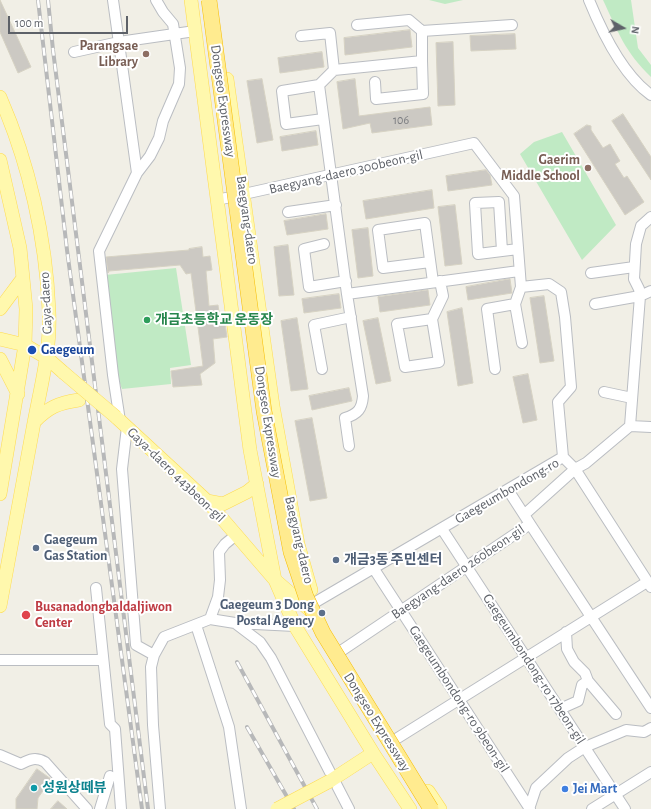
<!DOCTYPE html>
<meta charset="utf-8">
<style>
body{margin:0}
#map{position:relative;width:651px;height:809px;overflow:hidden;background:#f1efe6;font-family:"Alegreya Sans",sans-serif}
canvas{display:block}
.north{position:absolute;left:603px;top:8px;width:40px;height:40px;-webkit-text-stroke:3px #fff;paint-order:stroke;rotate:99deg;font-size:11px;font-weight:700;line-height:16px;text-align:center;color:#5d6168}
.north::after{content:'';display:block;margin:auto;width:14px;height:18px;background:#5d6168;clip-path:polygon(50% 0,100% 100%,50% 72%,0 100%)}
.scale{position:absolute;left:8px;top:16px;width:120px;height:18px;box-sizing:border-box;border:2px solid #5d6168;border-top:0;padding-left:5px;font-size:12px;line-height:14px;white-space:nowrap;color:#5d6168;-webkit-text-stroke:3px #fff;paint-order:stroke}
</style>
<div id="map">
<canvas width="651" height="809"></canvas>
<div class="north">N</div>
<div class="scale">100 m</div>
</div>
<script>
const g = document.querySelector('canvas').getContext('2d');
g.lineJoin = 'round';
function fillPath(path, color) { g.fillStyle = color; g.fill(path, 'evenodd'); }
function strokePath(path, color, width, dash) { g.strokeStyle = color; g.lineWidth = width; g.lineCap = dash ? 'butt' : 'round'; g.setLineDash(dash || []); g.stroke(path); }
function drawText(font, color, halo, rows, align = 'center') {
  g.font = font + ' "Alegreya Sans","Noto Sans KR",sans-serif'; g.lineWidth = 4; g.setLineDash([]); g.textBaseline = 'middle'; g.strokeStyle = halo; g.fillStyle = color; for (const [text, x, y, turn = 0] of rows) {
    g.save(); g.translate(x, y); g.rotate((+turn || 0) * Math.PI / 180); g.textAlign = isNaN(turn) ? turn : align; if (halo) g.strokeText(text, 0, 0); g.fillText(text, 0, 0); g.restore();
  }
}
const green = new Path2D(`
 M429 0H463L445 4Z
 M603 0H631L638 48 651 65V77C625 52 618 32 603 0Z
 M562 132 616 225 582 260 520 154 534 142Z
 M176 268 191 365 170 368 171 384 122 389 115 370 105 275Z`);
const building = new Path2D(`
 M0 0 31 67 18 73 0 32Z
 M410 30 412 47 345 55 344 38Z
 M515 34 516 49 471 51 470 36Z
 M453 42 455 105 438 106 436 43Z
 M322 52 324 67 280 73 278 58Z
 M262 79 273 140 257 143 247 81Z
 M355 79 359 116 430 107 432 125 372 133 370 123 343 129 337 82Z
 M623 114 651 157V180L612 121Z
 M587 125 591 126V130L603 148 610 144 620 161 615 164 624 178 627 176 644 202 625 215 574 134Z
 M316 131 318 145 282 151 280 137Z
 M486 170 490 175 492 185 448 191 446 176Z
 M432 190 434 208 366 219 363 201Z
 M455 205 462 264 445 266 438 207Z
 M326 214 328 229 287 235 284 221Z
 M368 228 373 276 358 278 352 230Z
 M288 245 294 295 279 296 274 247Z
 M202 247 203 257 210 256 212 270 206 271 209 306 218 305 219 312 215 313 217 324 225 323 227 337 213 339 215 363 200 374 202 385 173 387 171 371 203 366 191 273 186 274 180 265 109 271 108 273 106 257 189 250V249Z
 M510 279 512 293 468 300 466 287Z
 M428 290 430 305 380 312 378 297Z
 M339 294 341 308 304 313 302 299Z
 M544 296 554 361 540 363 530 298Z
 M462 308 473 383 458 386 447 312Z
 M297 318 308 389 291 391 281 321Z
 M378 318 391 381 376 384 363 321Z
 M528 374 537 420 523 423 513 377Z
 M349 388 352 401 312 410 309 396Z
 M312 418 327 498 310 501 295 421Z
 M37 769 51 779 38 798 37 809H16V799Z
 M58 801 67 809H51Z`);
const minor = new Path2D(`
 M113 0 137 173 99 251 113 375 120 421
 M589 0C602 32 623 75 651 95
 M422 31 512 25
 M301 36 330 33 334 70 319 85 347 294 363 396C362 409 358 414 345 418L349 446
 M74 52 119 42 195 31
 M334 70 422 61V31L409 20 357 25
 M375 82 376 99 423 94 422 61
 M319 85 282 91 286 124 323 119
 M137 173 150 156 159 138 163 121 179 84 180 68 173 24 163 12 156 0
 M217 200 474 143 514 196 521 287 515 304 522 343
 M288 212 336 205
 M324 244 304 249 309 287 346 281
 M502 251 478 254 475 203 499 202 502 251 518 249
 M430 262 383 268 378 230 425 223 433 282
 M591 273 634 267
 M521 287 549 284 561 292 565 317 571 387 558 402 563 457
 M347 294 519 271
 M595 304 640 296 651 291
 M432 319 397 324 405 367 439 362 432 319 443 296 440 281
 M322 369 314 325 351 317
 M495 369 487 309 515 304
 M604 392 632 398
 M630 426 640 296 639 289 634 279 636 244 641 226 651 217
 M127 427 122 469 136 645 154 655
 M563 457 575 469 651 587
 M525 514 575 469 586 463 630 426 651 427
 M530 524 651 708
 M442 529 625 809
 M374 569 530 809
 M96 588 110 724 115 729 121 809
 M314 603 563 457
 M210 619 235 623 260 642 271 658 349 809
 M235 623 295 626
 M196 625 229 727 241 809
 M566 632 567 649 574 662 585 673 588 681 616 714
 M341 651 530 524 508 490
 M0 660H103
 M560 709 578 701 582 685 588 681
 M396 739 647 582
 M0 755 21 764C30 759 36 757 45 762L87 809
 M100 809 110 776
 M160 809 153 725 151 667 154 655 164 637 210 619 218 597 220 580 219 552 225 544 236 535
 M529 809 536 788 568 758 585 747 626 730 644 732 651 728
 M592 809 651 772`);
const major = new Path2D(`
 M191 0 250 450 275 580 295 626 373 753 410 809
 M227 79 273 406 298 544 311 590
 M0 97C29 163 46 238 49 311 51 351 40 389 33 428 22 487 11 547 0 606
 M0 160 20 248 26 309 25 345 0 494
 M0 309 23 278
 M0 339 25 345 47 358 64 373
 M0 359 18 394
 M116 417 207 501 275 580 312 612
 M34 422C49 407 58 403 79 400
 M207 501 223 504 247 492 257 484
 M330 781 373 753
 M428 791 440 809`);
const rail = new Path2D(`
 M38 0 67 250 142 809
 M48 0 53 50 148 809
 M237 662 317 809
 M247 727 294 809`);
const majorBridge = new Path2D(`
 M64 373 116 417
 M277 809 330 781`);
const highwayBridge = new Path2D(`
 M209 0 264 411 291 552 306 597 323 633 431 809`);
const markers = [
 [146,54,4,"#8d6e63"],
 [588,168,4,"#8d6e63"],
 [147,320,4,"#2e9e5b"],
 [32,350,5,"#1a4fb4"],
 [36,548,4,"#5c6f8a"],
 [336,560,4,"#5c6f8a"],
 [322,613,4,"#5c6f8a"],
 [26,615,5,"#e0444e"],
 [34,788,4,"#0f9aa8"],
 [565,789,4,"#3f7fe0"]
];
const numberNames = [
 ["106",401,120]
];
const educationNames = [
 ["Parangsae",138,46],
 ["Library",138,62],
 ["Gaerim",580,160],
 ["Middle School",580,176]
];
const streetNames = [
 ["Dongseo Expressway",223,101,82],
 ["Baegyang-daero 300beon-gil",346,172,-13],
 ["Baegyang-daero",247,220,82],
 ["Gaya-daero",46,303,-93],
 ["Dongseo Expressway",268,422,81],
 ["Gaya-daero 443beon-gil",176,475,44],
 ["Gaegeumbondong-ro",507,491,-30],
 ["Baegyang-daero",299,540,77],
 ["Baegyang-daero 260beon-gil",458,572,-34],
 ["Gaegeumbondong-ro 17beon-gil",534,669,57],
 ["Gaegeumbondong-ro 9beon-gil",459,699,57],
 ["Dongseo Expressway",377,722,58]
];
const leisureNames = [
 ["개금초등학교 운동장",155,320]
];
const transitNames = [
 ["Gaegeum",41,350]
];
const serviceNames = [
 ["Gaegeum",44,540],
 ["Gas Station",44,556],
 ["개금3동 주민센터",344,560],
 ["Gaegeum 3 Dong",314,605,"right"],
 ["Postal Agency",314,621,"right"]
];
const healthNames = [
 ["Busanadongbaldaljiwon",35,607],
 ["Center",35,623]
];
const cultureNames = [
 ["성원상떼뷰",42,788]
];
const shopNames = [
 ["Jei Mart",573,789]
];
fillPath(green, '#c0eac4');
fillPath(building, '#ccc9c3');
strokePath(building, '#d6d2c3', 1);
strokePath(minor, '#babdc2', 12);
strokePath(major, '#fedb51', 14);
strokePath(minor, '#fff', 10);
strokePath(major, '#fff8ad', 13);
strokePath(rail, '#b7b8b9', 4);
strokePath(rail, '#fff', 2.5, [8]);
strokePath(majorBridge, '#fedb51', 14, []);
strokePath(highwayBridge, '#f7bd00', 16, []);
strokePath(majorBridge, '#fff8ad', 13);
strokePath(highwayBridge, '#ffeb8f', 15);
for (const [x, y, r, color] of markers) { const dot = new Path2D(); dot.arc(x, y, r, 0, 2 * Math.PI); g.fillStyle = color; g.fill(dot); strokePath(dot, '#fff', 1.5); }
drawText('12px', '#797b7f', null, numberNames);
drawText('bold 14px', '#785e54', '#fff', educationNames, 'right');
drawText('14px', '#5d6168', '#fff', streetNames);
drawText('bold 14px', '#27864d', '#fff', leisureNames, 'left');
drawText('bold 14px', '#164399', '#fff', transitNames, 'left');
drawText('bold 14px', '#4e5e75', '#fff', serviceNames, 'left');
drawText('bold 14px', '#be3a42', '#fff', healthNames, 'left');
drawText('bold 14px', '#0d838f', '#fff', cultureNames, 'left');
drawText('bold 14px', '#366cbe', '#fff', shopNames, 'left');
</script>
